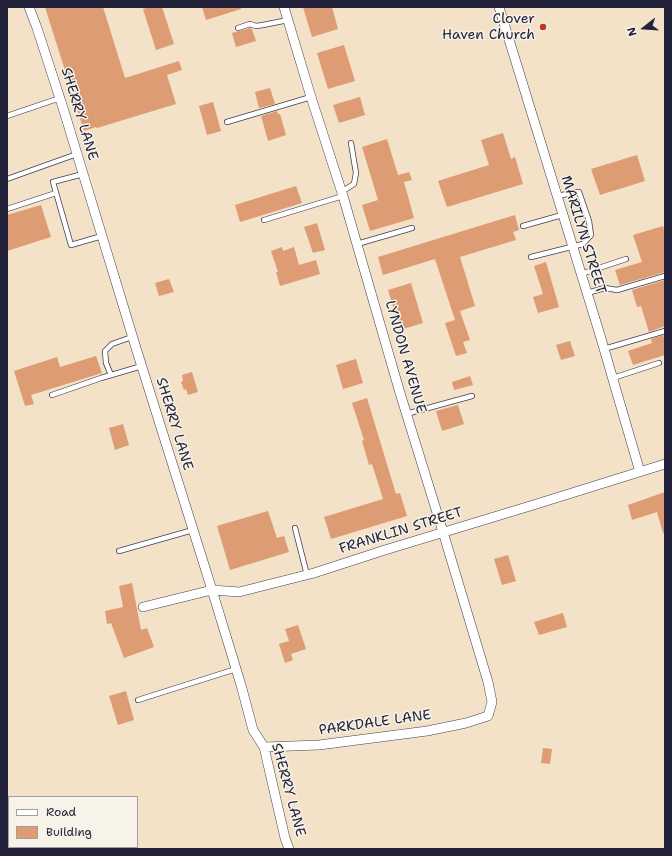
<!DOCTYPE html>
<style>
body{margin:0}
#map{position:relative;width:672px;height:856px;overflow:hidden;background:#f3e1c8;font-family:"Shantell Sans",sans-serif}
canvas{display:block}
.frame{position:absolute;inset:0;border:8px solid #22223b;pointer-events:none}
.legend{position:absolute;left:8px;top:796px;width:130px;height:52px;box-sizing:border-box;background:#f7f3e8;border:1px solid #a29fa3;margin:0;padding:5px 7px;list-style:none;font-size:12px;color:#22223b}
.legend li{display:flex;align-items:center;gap:8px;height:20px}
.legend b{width:20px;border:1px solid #a29fa3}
.north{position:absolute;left:624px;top:8px;width:40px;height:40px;-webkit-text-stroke:3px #f7f3e8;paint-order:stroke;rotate:253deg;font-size:11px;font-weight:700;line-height:16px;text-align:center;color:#22223b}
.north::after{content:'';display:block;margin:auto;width:14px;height:18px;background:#22223b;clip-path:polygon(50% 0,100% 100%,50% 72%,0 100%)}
</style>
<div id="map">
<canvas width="672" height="856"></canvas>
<div class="frame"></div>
<ul class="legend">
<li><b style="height:5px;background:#fff"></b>Road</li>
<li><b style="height:11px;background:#dd9c73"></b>Building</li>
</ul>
<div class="north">N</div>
</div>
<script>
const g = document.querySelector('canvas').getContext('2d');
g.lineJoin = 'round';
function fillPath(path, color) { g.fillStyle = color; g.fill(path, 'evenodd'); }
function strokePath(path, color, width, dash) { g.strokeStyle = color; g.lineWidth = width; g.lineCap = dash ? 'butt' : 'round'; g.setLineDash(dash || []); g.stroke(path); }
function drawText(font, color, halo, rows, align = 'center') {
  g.font = font + ' "Shantell Sans",sans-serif'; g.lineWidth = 3; g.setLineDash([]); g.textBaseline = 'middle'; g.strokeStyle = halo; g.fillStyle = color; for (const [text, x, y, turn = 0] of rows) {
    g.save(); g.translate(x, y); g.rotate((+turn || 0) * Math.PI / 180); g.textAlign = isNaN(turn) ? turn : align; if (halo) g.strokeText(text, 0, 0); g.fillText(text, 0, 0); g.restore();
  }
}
const building = new Path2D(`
 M45 7H103L125 78 179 61 182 70 167 75 176 104 97 128 96 127 84 131Z
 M150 7H162L174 44 156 50 143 9Z
 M202 7H241V9L206 20Z
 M303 7H332L338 29 312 37Z
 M250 28 252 29 256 41 236 47 232 33Z
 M344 45 355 81 328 89 317 53Z
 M270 88 275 104 259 108 255 92Z
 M360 97 365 115 339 123 333 105Z
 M213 102 221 131 207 135 199 106Z
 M277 111 278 114H280L286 135 268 141 262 119 261 116Z
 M503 133 511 159 515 157 523 184 447 207 438 181 489 165 481 140Z
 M387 139 398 175 409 172 412 180 404 182 414 218 370 231 362 205 378 200 362 147Z
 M637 155 645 181 600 195 591 169Z
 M296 186 302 203 240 222 235 205Z
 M41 205 51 237 7 251V215Z
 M515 215 519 230 513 232 516 240 460 257 475 306 460 311 470 340 463 342 467 353 456 356 445 323 455 320 435 259 383 275 378 257Z
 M317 223 325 250 313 253 304 227Z
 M663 226 665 233V272L620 285 615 270 642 262 633 235Z
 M282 247 283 251 294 247 299 265 316 260 320 274 280 286 276 272H278L271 251Z
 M546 262 559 307 538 313 533 297 543 294 534 266Z
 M169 279 174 292 159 296 155 283Z
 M665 280V326L649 332 641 306 637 307 632 290Z
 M411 283 423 323 400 330 388 290Z
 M663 335 665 341V355L633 365 628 351 652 343 651 339Z
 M570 341 575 356 561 360 556 345Z
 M96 356 102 373 31 395 34 404 25 406 14 371 57 357 60 367Z
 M356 359 363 383 343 389 336 365Z
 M192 372 198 392 188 395 186 389 184 390 181 382 183 381 182 375Z
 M470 376 473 385 454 390 452 382Z
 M367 398 396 494 400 493 407 516 331 539 324 517 383 499 372 464 369 465 362 441 364 440 352 403Z
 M458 405 464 424 442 431 436 411Z
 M123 424 129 445 115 450 109 428Z
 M665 492V533H663L657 512 632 520 628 505Z
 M268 511 277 538 284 536 289 552 230 570 217 526Z
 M508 555 516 581 502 585 494 559Z
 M132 583 141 630 147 628 154 647 124 658 111 623 107 624 105 611 123 607 119 586Z
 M563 613 567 627 539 635 534 622Z
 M298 625 306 649 291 654 293 660 285 663 279 644 289 641 285 629Z
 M126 691 134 720 118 725 109 696Z
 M543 748 552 749 550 764 541 763Z`);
const service = new Path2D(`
 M238 28 250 24 256 26 263 25 288 20
 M7 116 60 98
 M227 122 311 97
 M83 174 53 182 71 245 102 236
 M7 179 77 154
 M341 190 346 189 354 184 356 173 351 143
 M7 209 56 193
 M264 220 343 196
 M523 226 562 215
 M357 244 412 228
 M531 257 583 244 591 235 589 221 579 192 556 196
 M581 274 626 259
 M587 293 601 289 605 288 617 290 665 276
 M604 349 665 331
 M111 375 106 363 105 351 112 344 132 337
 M613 378 659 363
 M52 395 101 378 142 366
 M406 414 472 396
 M295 528 307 575
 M119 551 193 530
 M138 700 236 669`);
const minor = new Path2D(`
 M29 7 37 28 64 111 136 348 212 590 241 685 253 730 264 747 285 838 289 849
 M499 7 600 335 640 472
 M143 607 212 590 239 592 314 573 385 550 530 506 665 464
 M264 747 319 745 427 731 466 723 488 716 492 702 488 682 443 532 400 393 343 196 311 97 284 7`);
const markers = [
 [543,27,4,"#c8321e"]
];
const poiNames = [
 ["Clover",535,19],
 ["Haven Church",535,35]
];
const streetNames = [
 ["SHERRY LANE",79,114,73],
 ["MARILYN STREET",583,235,73],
 ["LYNDON AVENUE",405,357,74],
 ["SHERRY LANE",174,424,73],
 ["FRANKLIN STREET",401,531,-17],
 ["PARKDALE LANE",375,723,-8],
 ["SHERRY LANE",288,790,75]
];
fillPath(building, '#dd9c73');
strokePath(service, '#413f50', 6);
strokePath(minor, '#413f50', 10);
strokePath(service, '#fff', 4.5);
strokePath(minor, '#fff', 9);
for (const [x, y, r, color] of markers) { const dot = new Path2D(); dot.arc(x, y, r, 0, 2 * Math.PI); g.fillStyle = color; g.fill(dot); strokePath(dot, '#f7f3e8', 1.5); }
drawText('14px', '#22223b', '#f7f3e8', poiNames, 'right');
drawText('14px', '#22223b', '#f7f3e8', streetNames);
</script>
